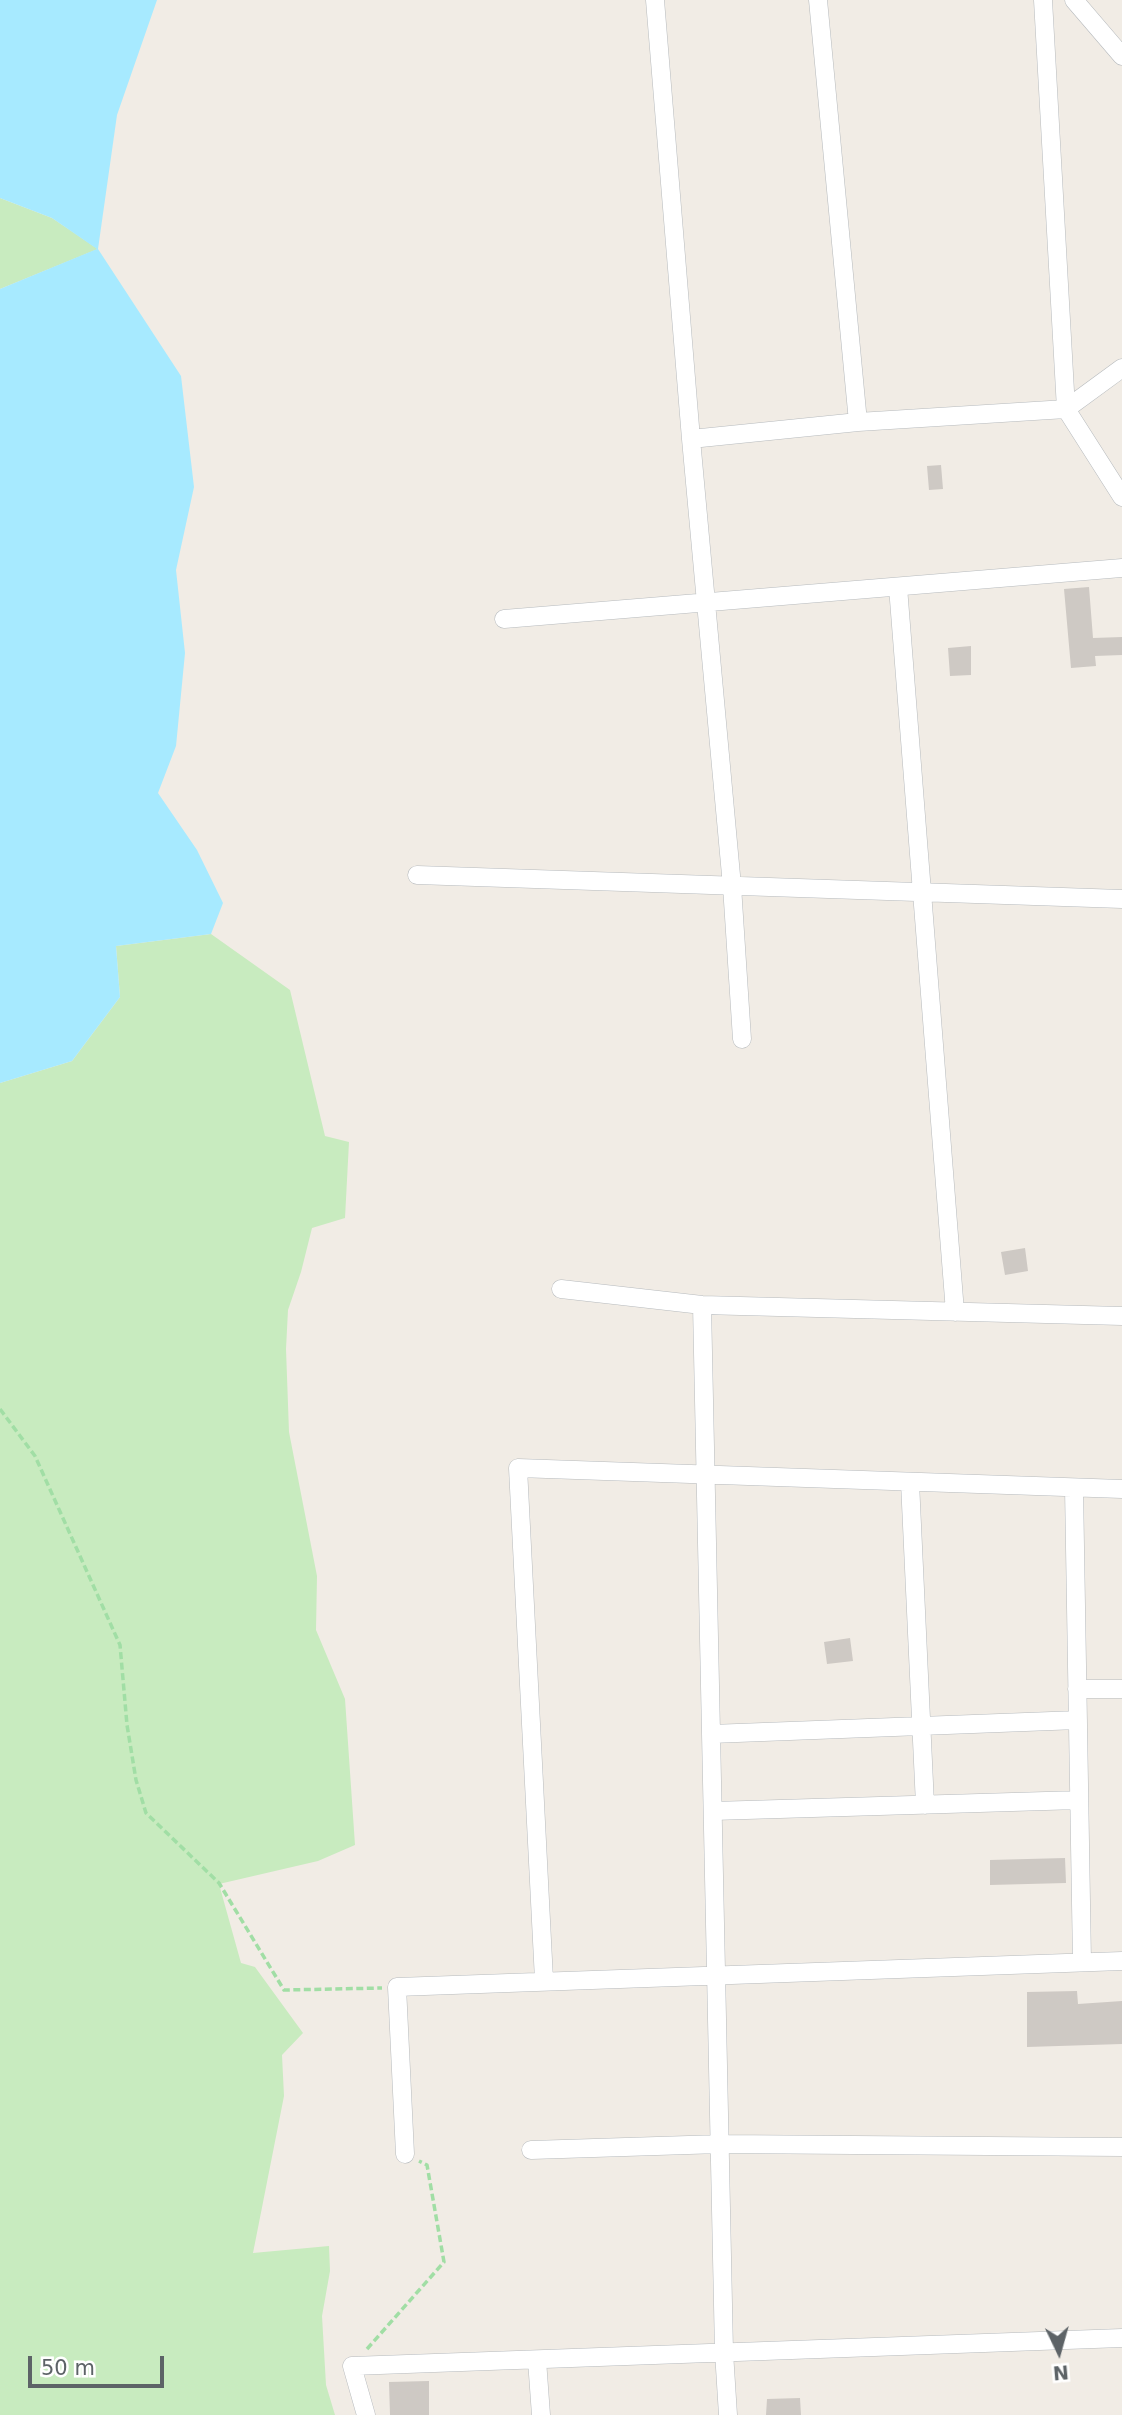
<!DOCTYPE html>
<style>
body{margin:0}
#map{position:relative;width:1122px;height:2415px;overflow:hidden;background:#f1ece5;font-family:"DejaVu Sans",sans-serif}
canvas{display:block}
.north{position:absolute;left:1024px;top:2317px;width:70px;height:70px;-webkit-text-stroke:5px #fff;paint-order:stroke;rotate:175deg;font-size:19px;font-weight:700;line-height:28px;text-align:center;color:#5d6367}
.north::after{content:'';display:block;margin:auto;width:24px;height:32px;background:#5d6367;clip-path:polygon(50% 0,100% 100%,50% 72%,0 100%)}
.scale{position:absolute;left:28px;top:2356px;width:136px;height:32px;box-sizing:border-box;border:4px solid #5d6367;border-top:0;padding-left:9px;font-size:21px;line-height:24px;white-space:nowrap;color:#5d6367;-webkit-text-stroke:5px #fff;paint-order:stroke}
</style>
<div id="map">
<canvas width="1122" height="2415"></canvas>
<div class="north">N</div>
<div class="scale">50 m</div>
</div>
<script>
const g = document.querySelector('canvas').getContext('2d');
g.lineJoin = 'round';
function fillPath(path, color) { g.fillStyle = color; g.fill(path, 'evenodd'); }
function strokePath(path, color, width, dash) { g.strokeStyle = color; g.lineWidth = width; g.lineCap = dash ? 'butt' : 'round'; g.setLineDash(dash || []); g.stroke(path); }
const green = new Path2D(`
 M0 198 52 218 98 249 0 289Z
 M211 934 290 990 325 1136 349 1142 345 1218 312 1228 301 1272 288 1310 286 1349 289 1432 317 1576 316 1630 345 1699 355 1845 318 1861 219 1884 241 1963 255 1967 303 2033 282 2055 284 2096 253 2253 329 2246 330 2271 322 2316 326 2385 335 2415H0V1083L72 1061 120 997 116 946Z`);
const water = new Path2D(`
 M0 0H157L117 115 98 249 181 376 194 487 176 570 185 653 176 746 158 793 197 850 223 903 211 934 116 946 120 997 72 1061 0 1083V289L97 249 52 218 0 198Z`);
const building = new Path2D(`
 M941 465 943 489 929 490 927 466Z
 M1089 587 1093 638 1122 637V655L1095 656 1096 666 1071 668 1064 589Z
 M971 646V675L950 676 948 648Z
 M1025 1248 1028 1271 1005 1275 1001 1252Z
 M850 1638 853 1661 827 1664 824 1642Z
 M1065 1858 1066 1883 990 1885V1860Z
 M1077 1991 1078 2004 1122 2001V2044L1027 2047V1992Z
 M429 2381V2415H390L389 2382Z
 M800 2398 801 2415H766L767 2399Z`);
const path = new Path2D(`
 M0 1409 35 1456 120 1645 127 1725 136 1780 146 1813 219 1883 284 1990 382 1988
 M367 2349 444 2262 427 2165 419 2161`);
const minor = new Path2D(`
 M655 0 691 439 732 886 742 1039
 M818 0 858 422
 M1043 0 1066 409 1122 497
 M1074 0 1122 56
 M691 439 858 422 1066 409 1122 368
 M898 587 955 1312
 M504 619 1122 568
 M417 875 1122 899
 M561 1289 702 1305 1122 1316
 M702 1305 724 2352 728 2415
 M910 1482 925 1805
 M1074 1488 1082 1962
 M1077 1689H1122
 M711 1734 1078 1720
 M713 1811 1079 1800
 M544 1980 518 1468 1122 1489
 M531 2150 720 2144 1122 2147
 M405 2154 397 1987 1122 1961
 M537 2360 541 2415
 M366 2415 352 2366 1122 2338`);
fillPath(green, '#c8ebbf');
fillPath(water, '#a7eaff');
fillPath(building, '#cec9c4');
strokePath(minor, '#b6babd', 19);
strokePath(path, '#a1dea5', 3.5, [7, 3.5]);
strokePath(minor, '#fff', 18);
</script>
